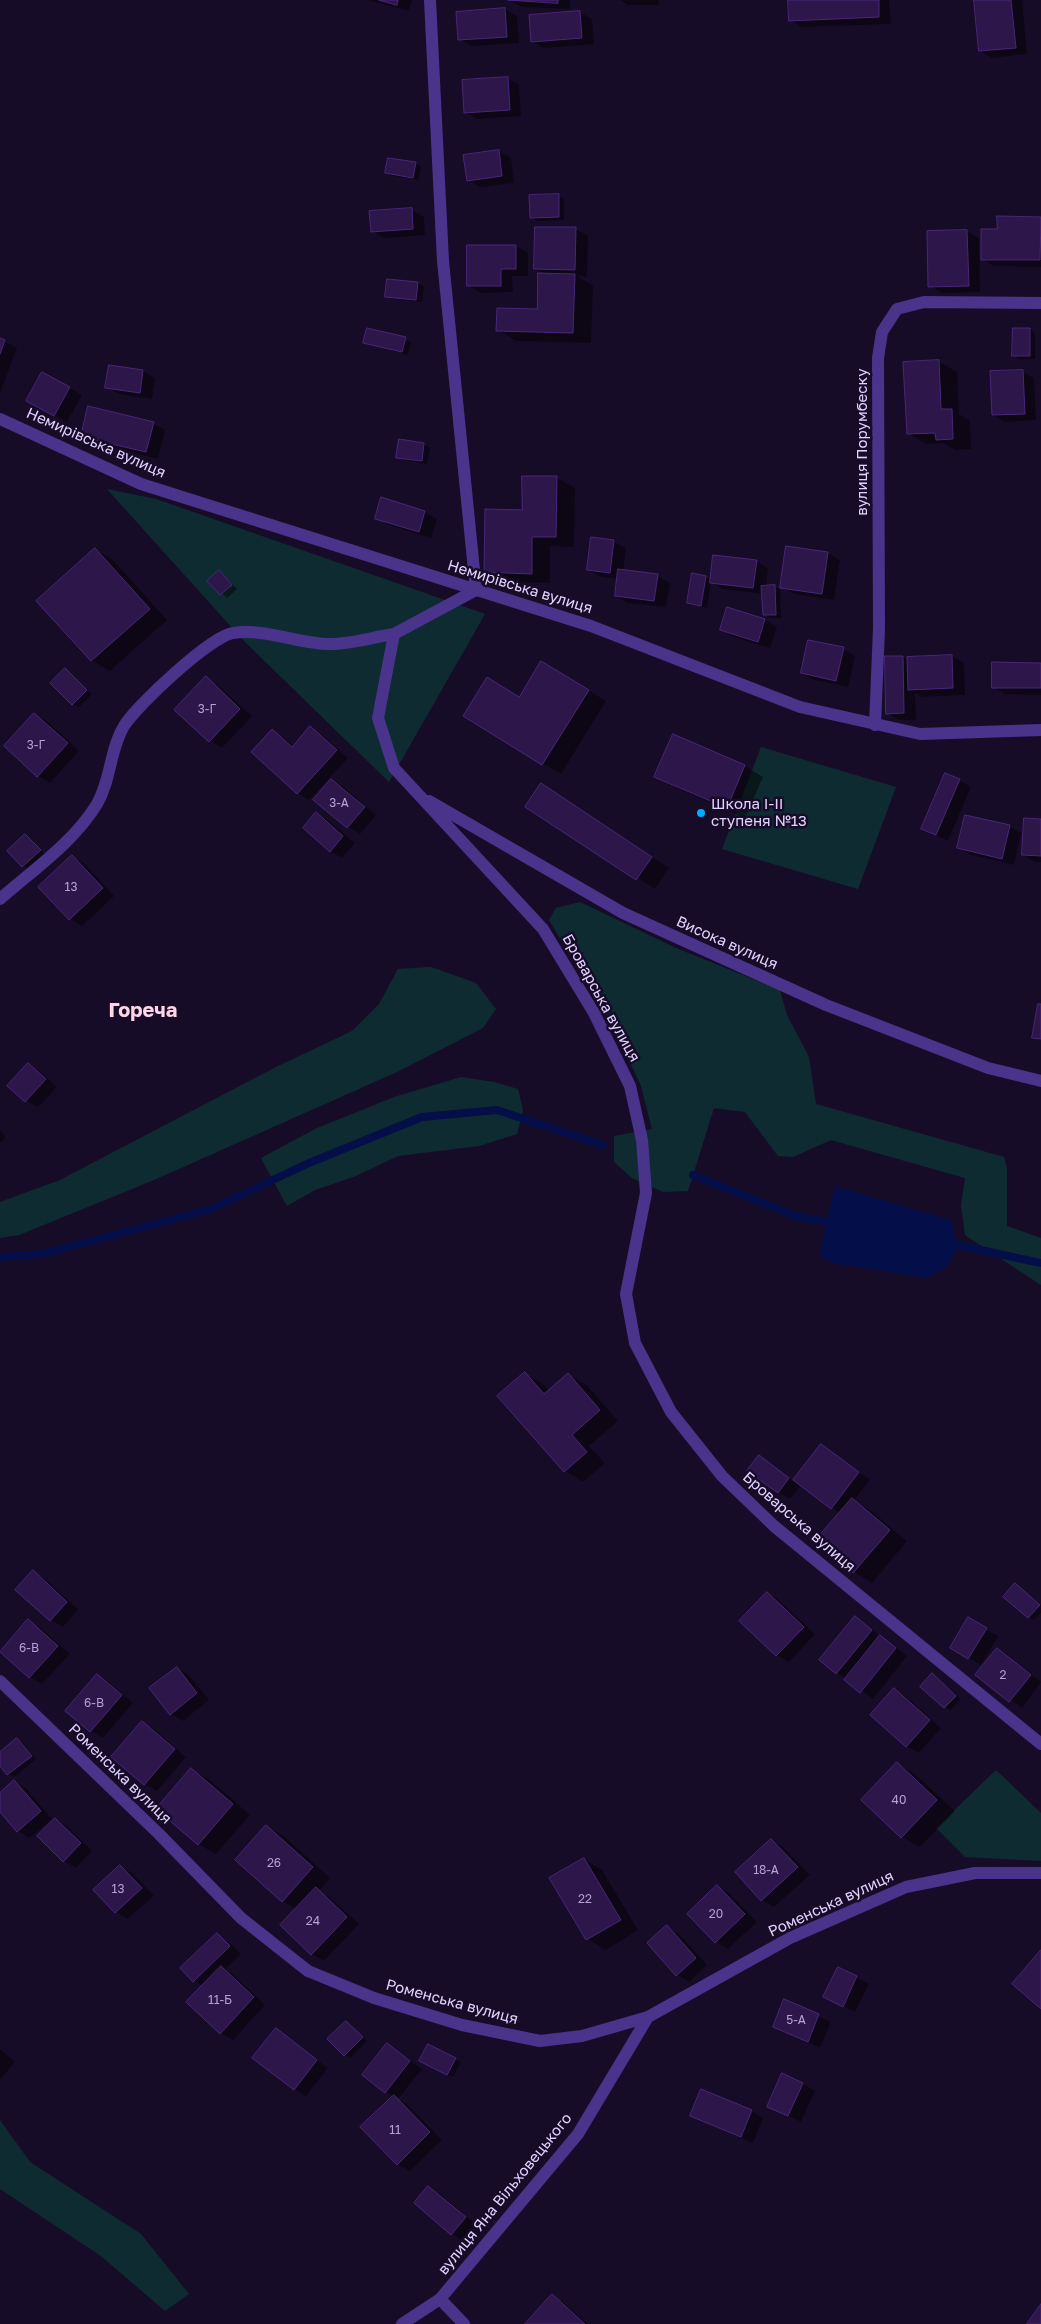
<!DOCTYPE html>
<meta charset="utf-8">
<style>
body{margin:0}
canvas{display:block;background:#170c27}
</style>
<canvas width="1041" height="2324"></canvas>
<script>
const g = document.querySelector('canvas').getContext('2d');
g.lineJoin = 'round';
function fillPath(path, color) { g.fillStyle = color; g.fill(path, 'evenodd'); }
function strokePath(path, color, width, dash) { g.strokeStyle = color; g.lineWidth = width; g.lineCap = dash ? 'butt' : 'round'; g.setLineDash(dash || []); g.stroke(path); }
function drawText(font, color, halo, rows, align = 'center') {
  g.font = font + ' "Golos Text",sans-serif'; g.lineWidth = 5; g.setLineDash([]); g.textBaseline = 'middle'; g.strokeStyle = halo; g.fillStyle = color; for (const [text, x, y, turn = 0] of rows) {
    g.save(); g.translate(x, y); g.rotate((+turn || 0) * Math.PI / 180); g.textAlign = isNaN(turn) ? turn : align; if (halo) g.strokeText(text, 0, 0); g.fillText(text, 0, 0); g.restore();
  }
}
const green = new Path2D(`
 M107 489 156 499 485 614 389 782 244 641Z
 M761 747 896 787 858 889 722 849Z
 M580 902 676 948 780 990 787 1015 809 1057 816 1104 1004 1157 1007 1169V1226L1041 1238V1285L965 1235 961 1205 965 1178 831 1140 793 1157 778 1156 745 1112 714 1108 688 1191 663 1192 632 1178 614 1162V1136L652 1129 641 1086 613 1026 549 920 556 908Z
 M431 967 476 983 496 1009 483 1028 397 1072 154 1180 19 1235 0 1238V1202L60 1180 276 1067 352 1031 379 1004 398 969Z
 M461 1077 494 1082 518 1089 523 1110 517 1134 479 1146 398 1156 356 1176 315 1190 287 1206 261 1158 317 1128 394 1097Z
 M996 1770 1041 1813V1861L965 1857 936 1828Z
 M0 2120 30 2162 141 2234 189 2294 165 2311 101 2256 0 2189Z`);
const water = new Path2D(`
 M835 1186 951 1220 958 1247 947 1267 927 1278 832 1263 819 1255Z`);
const shadow = new Path2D(`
 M367 0H412L409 11Z
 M509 0H570V9L521 7Z
 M620 0H659V5H628Z
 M789 0H889L891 24 802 27 790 20Z
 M975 0H1022L1027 54 992 58 980 51Z
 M505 9 517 16 519 43 471 46 459 39Z
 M580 12 592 19 594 44 544 48 532 41Z
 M507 78 519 85 521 116 477 119 465 112Z
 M499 151 511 158 514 183 480 187 468 180Z
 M415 163 421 166 419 180 392 176 386 172Z
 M558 195 564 199V220L537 221 531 217Z
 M412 210 424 217 425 235 384 238 372 231Z
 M1041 219V267L994 266 982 259 998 230Z
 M576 229 588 236 587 277 577 276 593 286 591 343 516 341 498 330 538 310 545 274 535 269Z
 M966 231 979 238 980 292 942 293 930 286Z
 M516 246 528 253V276H512L513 292 481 293 468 286Z
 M388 280 418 283 424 286 422 302 392 299 387 296Z
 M1030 329 1035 333V359H1019L1013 355Z
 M0 339 17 348 0 393Z
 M405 339 411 342 408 355 364 342Z
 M938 361 957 372 959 414 970 421 971 449 955 450 943 443 926 444 908 433Z
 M110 366 143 371 155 378 152 399 119 394 107 387Z
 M1022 371 1034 378 1036 420 1005 422 993 415Z
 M70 388 82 395 67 422 40 408Z
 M153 423 165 430 158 459 95 443 83 436Z
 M400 441 424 444 430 448 427 464 403 460 397 457Z
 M557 478 575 488 574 547 550 546V583L504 582 485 572 523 511Z
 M425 512 437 519 431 538 388 525 376 518Z
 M613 541 626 548 623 571 657 576 670 583 666 607 628 603 616 596 618 579 601 577 588 570Z
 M95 549 113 560 167 620 110 671 91 660Z
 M828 553 840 560 834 600 794 594 781 587Z
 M756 561 768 568 766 587 774 586 780 589 781 618H770L764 615 763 594 723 589 711 582 707 608 688 603 706 577 711 580Z
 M219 571 237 589 227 598 209 581Z
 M765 620 777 627 770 648 733 637 721 630Z
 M843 649 855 656 848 687 814 680 802 673Z
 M952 656 964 663 965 695 921 697 915 693 916 720H899L887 713 903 657 908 660Z
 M1041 664V695L1005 694 993 687Z
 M65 669 92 694 79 707 73 704Z
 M560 673 606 701 561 774 543 764 519 698Z
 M206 678 218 685 252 716 222 748 210 741 176 710Z
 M35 714 47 721 79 751 50 783 38 776Z
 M310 728 322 735 348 758 309 800 297 793 273 730 294 746Z
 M674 736 745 766 763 777 745 818 674 787 656 777Z
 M332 780 344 787 376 815 360 834 348 827Z
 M959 780 971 787 948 841 922 828Z
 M559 795 669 868 655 889 527 806Z
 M317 814 329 821 355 843 342 858 330 851Z
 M1041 820V862H1035L1023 855Z
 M1009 826 1021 833 1014 865 971 855 959 848Z
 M25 835 45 854 29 870 8 851Z
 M73 857 85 864 114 896 82 926 70 919Z
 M28 1064 40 1071 57 1087 38 1107 26 1101Z
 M0 1130 6 1138 0 1143Z
 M525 1374 543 1384 549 1391 568 1375 587 1385 618 1421 589 1446 605 1463 583 1482 565 1471 499 1396Z
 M822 1445 870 1480 854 1500 870 1510 907 1541 872 1583 854 1572 840 1513 801 1485 790 1499 778 1492 759 1457 794 1481Z
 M33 1572 45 1579 78 1609 63 1627 51 1620Z
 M1016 1584 1041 1605V1613L1034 1620 1029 1617Z
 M767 1593 779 1600 815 1634 789 1662 777 1655Z
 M855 1617 907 1656 873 1699 837 1673Z
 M968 1619 998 1636 981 1665 951 1648Z
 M29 1621 41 1628 70 1654 42 1684 30 1677 1 1651Z
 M997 1649 1041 1682 1022 1708 977 1674Z
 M177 1668 189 1675 209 1700 183 1721 170 1714Z
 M932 1675 961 1699 950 1711 922 1686Z
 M98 1676 110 1683 133 1703 103 1738 91 1731 67 1711Z
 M895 1690 907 1697 941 1728 919 1753 906 1746Z
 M142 1723 154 1729 186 1757 157 1791 145 1784 113 1756Z
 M18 1740 23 1743 36 1759 14 1777 8 1774 0 1764V1753Z
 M897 1763 915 1774 955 1811 920 1847 902 1837Z
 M191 1770 210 1780 250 1815 216 1854 198 1844Z
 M15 1782 27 1789 52 1819 30 1838 18 1831 0 1810V1795Z
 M55 1819 67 1826 92 1851 76 1868 64 1861Z
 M267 1827 285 1837 330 1878 319 1891 328 1896 359 1924 324 1961 312 1954 297 1909 282 1901Z
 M771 1840 783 1847 810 1875 774 1907 762 1900 736 1873Z
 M584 1859 602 1870 638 1930 606 1950 587 1939 551 1879Z
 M120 1866 132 1873 154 1895 128 1919 116 1912 95 1890Z
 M717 1886 729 1893 757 1922 728 1949 716 1942Z
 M667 1927 679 1934 707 1965 689 1982 677 1975Z
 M217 1935 229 1942 241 1954 225 1970 233 1974 265 2005 233 2040 221 2033 203 1986 194 1981 182 1968Z
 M838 1969 869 1984 855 2012 837 2004Z
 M785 2001 831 2022 820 2048 774 2026Z
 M347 2022 367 2041 350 2058 345 2055Z
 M276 2030 328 2068 306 2096 294 2089Z
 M387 2044 422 2069 398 2099 406 2103 442 2140 410 2171 397 2164 394 2097 386 2092Z
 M0 2049 15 2062 0 2080Z
 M455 2059 461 2062 453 2077 426 2064Z
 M803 2084 815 2091 801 2122 768 2106Z
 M751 2111 763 2118 753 2143 692 2116Z
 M429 2188 441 2195 477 2225 464 2241 452 2234Z
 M552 2296 564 2303 588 2324H527Z`);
const stream = new Path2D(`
 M693 1175 798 1217 835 1223
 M948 1243 1041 1263
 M0 1257 42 1254 211 1209 309 1163 422 1117 497 1110 603 1145`);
const building = new Path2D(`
 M379 0H398L397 5Z
 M508 0H558V3Z
 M788 0H879V17L789 21Z
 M974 0H1011L1016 48 979 51Z
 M505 8 507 37 458 40 456 12Z
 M580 11 582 38 531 42 529 15Z
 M508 77 510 110 464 113 462 80Z
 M499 150 502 176 467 181 463 155Z
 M388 158 416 162 413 178 385 173Z
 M559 194V217L530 218 529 195Z
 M412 208 413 229 371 232 369 211Z
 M997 216 1041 217 1040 260H981V229H997Z
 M535 227H576L575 270 534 269Z
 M967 230 969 286 928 287 927 231Z
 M467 245H516V269H501V286H467Z
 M538 273 575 274 573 333 496 331 497 308 537 309Z
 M387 279 418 282 416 300 385 297Z
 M367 328 406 337 402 352 363 343Z
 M1013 328H1030V356H1012Z
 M0 338 5 340 0 354Z
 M939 360 941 409H952L953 439 936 440 935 433 907 434 903 362Z
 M109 365 143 370 140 393 105 388Z
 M1023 370 1025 414 992 415 990 371Z
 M42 372 70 387 54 416 26 401Z
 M88 406 154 422 146 452 81 437Z
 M399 439 424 443 422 461 396 458Z
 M522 476H557L556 537H532V574L484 572 485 509 522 510Z
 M381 497 425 511 419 532 375 519Z
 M591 537 614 540 610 573 587 570Z
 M786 546 828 552 822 594 780 588Z
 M95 548 150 609 91 661 36 601Z
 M713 555 757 560 753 588 710 583Z
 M618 569 658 574 654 601 615 596Z
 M219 570 232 585 220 595 207 581Z
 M692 573 706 576 701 606 687 603Z
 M775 585 776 615H763L761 586Z
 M727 607 765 619 758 642 720 630Z
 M808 640 844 647 836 681 801 673Z
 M952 655 953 688 908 690 907 657Z
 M885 656H903L904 713 886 714Z
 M541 661 589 690 542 765 463 716 487 677 519 697Z
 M992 662 1041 663V688H992Z
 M65 668 87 690 72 705 50 683Z
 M206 676 240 709 209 742 174 710Z
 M34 713 68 743 37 777 4 746Z
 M310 726 337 750 297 794 251 752 272 729 292 747Z
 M673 734 745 765 727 808 654 777Z
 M945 773 960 779 936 835 921 829Z
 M331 779 365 807 347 828 313 800Z
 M541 783 652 857 636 880 525 807Z
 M316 812 343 836 330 852 303 828Z
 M965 815 1010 825 1002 859 957 848Z
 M1024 818 1041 819V856L1022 855Z
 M25 834 41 850 22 867 7 851Z
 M72 855 103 888 69 920 38 887Z
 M1038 1004H1041V1039L1032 1038Z
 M28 1063 46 1079 25 1102 7 1086Z
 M525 1372 544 1394 568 1373 600 1410 572 1435 587 1452 564 1472 497 1396Z
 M821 1444 859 1472 831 1509 793 1480Z
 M759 1455 789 1478 778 1493 747 1471Z
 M852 1498 890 1530 853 1573 815 1541Z
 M33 1570 67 1602 50 1621 15 1590Z
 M1015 1583 1040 1605 1028 1618 1003 1597Z
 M767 1592 804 1627 776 1656 739 1621Z
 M855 1616 872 1630 836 1674 819 1660Z
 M968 1617 987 1628 968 1659 950 1648Z
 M28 1619 58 1646 29 1678 0 1652Z
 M880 1635 896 1648 860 1693 844 1680Z
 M997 1648 1031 1675 1009 1702 975 1675Z
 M177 1667 197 1693 170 1715 149 1688Z
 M932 1673 956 1696 944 1708 920 1687Z
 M97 1674 122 1695 90 1732 65 1711Z
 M894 1688 930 1720 906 1747 870 1715Z
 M142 1721 175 1749 144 1785 111 1757Z
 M17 1738 32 1756 7 1775 0 1766V1752Z
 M897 1762 937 1800 901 1838 861 1800Z
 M191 1768 233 1804 198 1845 156 1809Z
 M14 1780 41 1811 17 1832 0 1812V1793Z
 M55 1818 81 1843 63 1862 37 1836Z
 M266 1825 313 1867 282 1902 235 1860Z
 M771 1839 798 1867 761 1901 735 1872Z
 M584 1858 621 1920 586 1940 549 1878Z
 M120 1865 142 1888 115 1913 93 1890Z
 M717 1885 745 1914 715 1943 687 1914Z
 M316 1887 347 1917 311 1955 280 1925Z
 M667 1925 696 1958 676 1976 647 1943Z
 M217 1933 230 1946 193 1982 180 1968Z
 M1041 1950V2009L1012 1984Z
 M221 1966 254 1997 220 2034 186 2002Z
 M838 1967 857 1976 843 2007 823 1997Z
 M784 1999 819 2014 808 2042 773 2027Z
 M346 2021 363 2037 344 2056 327 2039Z
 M276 2028 317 2060 294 2090 252 2058Z
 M387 2043 410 2061 385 2093 362 2075Z
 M428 2044 456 2058 447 2075 419 2061Z
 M782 2073 803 2083 788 2116 767 2107Z
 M701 2089 752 2110 741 2137 690 2116Z
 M394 2095 430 2132 397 2165 360 2127Z
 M428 2186 466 2217 451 2235 414 2203Z
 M552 2294 585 2324H525Z
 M1041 2304V2324H1027Z`);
const street = new Path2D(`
 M430 0 443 261 476 590 394 634 378 718 394 768 543 929 594 1013 630 1086 642 1140 646 1193 626 1294 635 1343 671 1412 722 1476 774 1526 1041 1744
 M0 419 141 484 591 626 800 707 920 734 1041 730
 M875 725 879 628 878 358 882 332 897 309 924 302 1041 303
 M429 801 623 913 826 1005 988 1068 1041 1081
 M0 899C33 870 74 842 97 804 111 780 110 749 124 726 137 705 211 636 233 633 266 628 298 644 330 644 351 644 373 637 394 634
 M0 1681 159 1834 241 1918 308 1971 374 1998 462 2025 540 2041 582 2036 648 2017 790 1938 906 1887 975 1873H1041
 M440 2299 464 2324
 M402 2324 440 2299 578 2134 648 2017`);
const markers = [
 [701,813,5,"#00acfd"]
];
const numberNames = [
 ["3-Г",207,709],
 ["3-Г",36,745],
 ["3-А",339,803],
 ["13",71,887],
 ["6-В",29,1648],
 ["2",1003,1675],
 ["6-В",94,1703],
 ["40",899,1800],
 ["26",274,1863],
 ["18-А",766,1870],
 ["13",118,1889],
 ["22",585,1899],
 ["20",716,1914],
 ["24",313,1921],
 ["11-Б",220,2000],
 ["5-А",796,2020],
 ["11",395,2130]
];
const streetNames = [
 ["вулиця Порумбеску",862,442,-90],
 ["Немирівська вулиця",96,443,24],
 ["Немирівська вулиця",520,587,17],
 ["Висока вулиця",727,943,24],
 ["Броварська вулиця",601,998,61],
 ["Броварська вулиця",799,1522,41],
 ["Роменська вулиця",120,1774,44],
 ["Роменська вулиця",831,1904,-25],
 ["Роменська вулиця",452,2002,15],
 ["вулиця Яна Вільховецького",505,2194,-51]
];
const poiNames = [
 ["Школа I-II",711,804],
 ["ступеня №13",711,821]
];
const districtNames = [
 ["Гореча",143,1011]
];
fillPath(green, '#0f2b32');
fillPath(water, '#040e48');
fillPath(shadow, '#0007');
strokePath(stream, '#040e48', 8);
fillPath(building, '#2c164a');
strokePath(building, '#492678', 1);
strokePath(street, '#4a338b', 12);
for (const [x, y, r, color] of markers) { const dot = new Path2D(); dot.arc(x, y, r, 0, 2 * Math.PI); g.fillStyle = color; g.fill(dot); strokePath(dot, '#170c27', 2); }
drawText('12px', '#b4a3d2', null, numberNames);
drawText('15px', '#e1d2ff', '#170c27', streetNames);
drawText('15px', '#e1d2ff', '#170c27', poiNames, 'left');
drawText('bold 20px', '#ffd4e6', '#170c27', districtNames);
</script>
